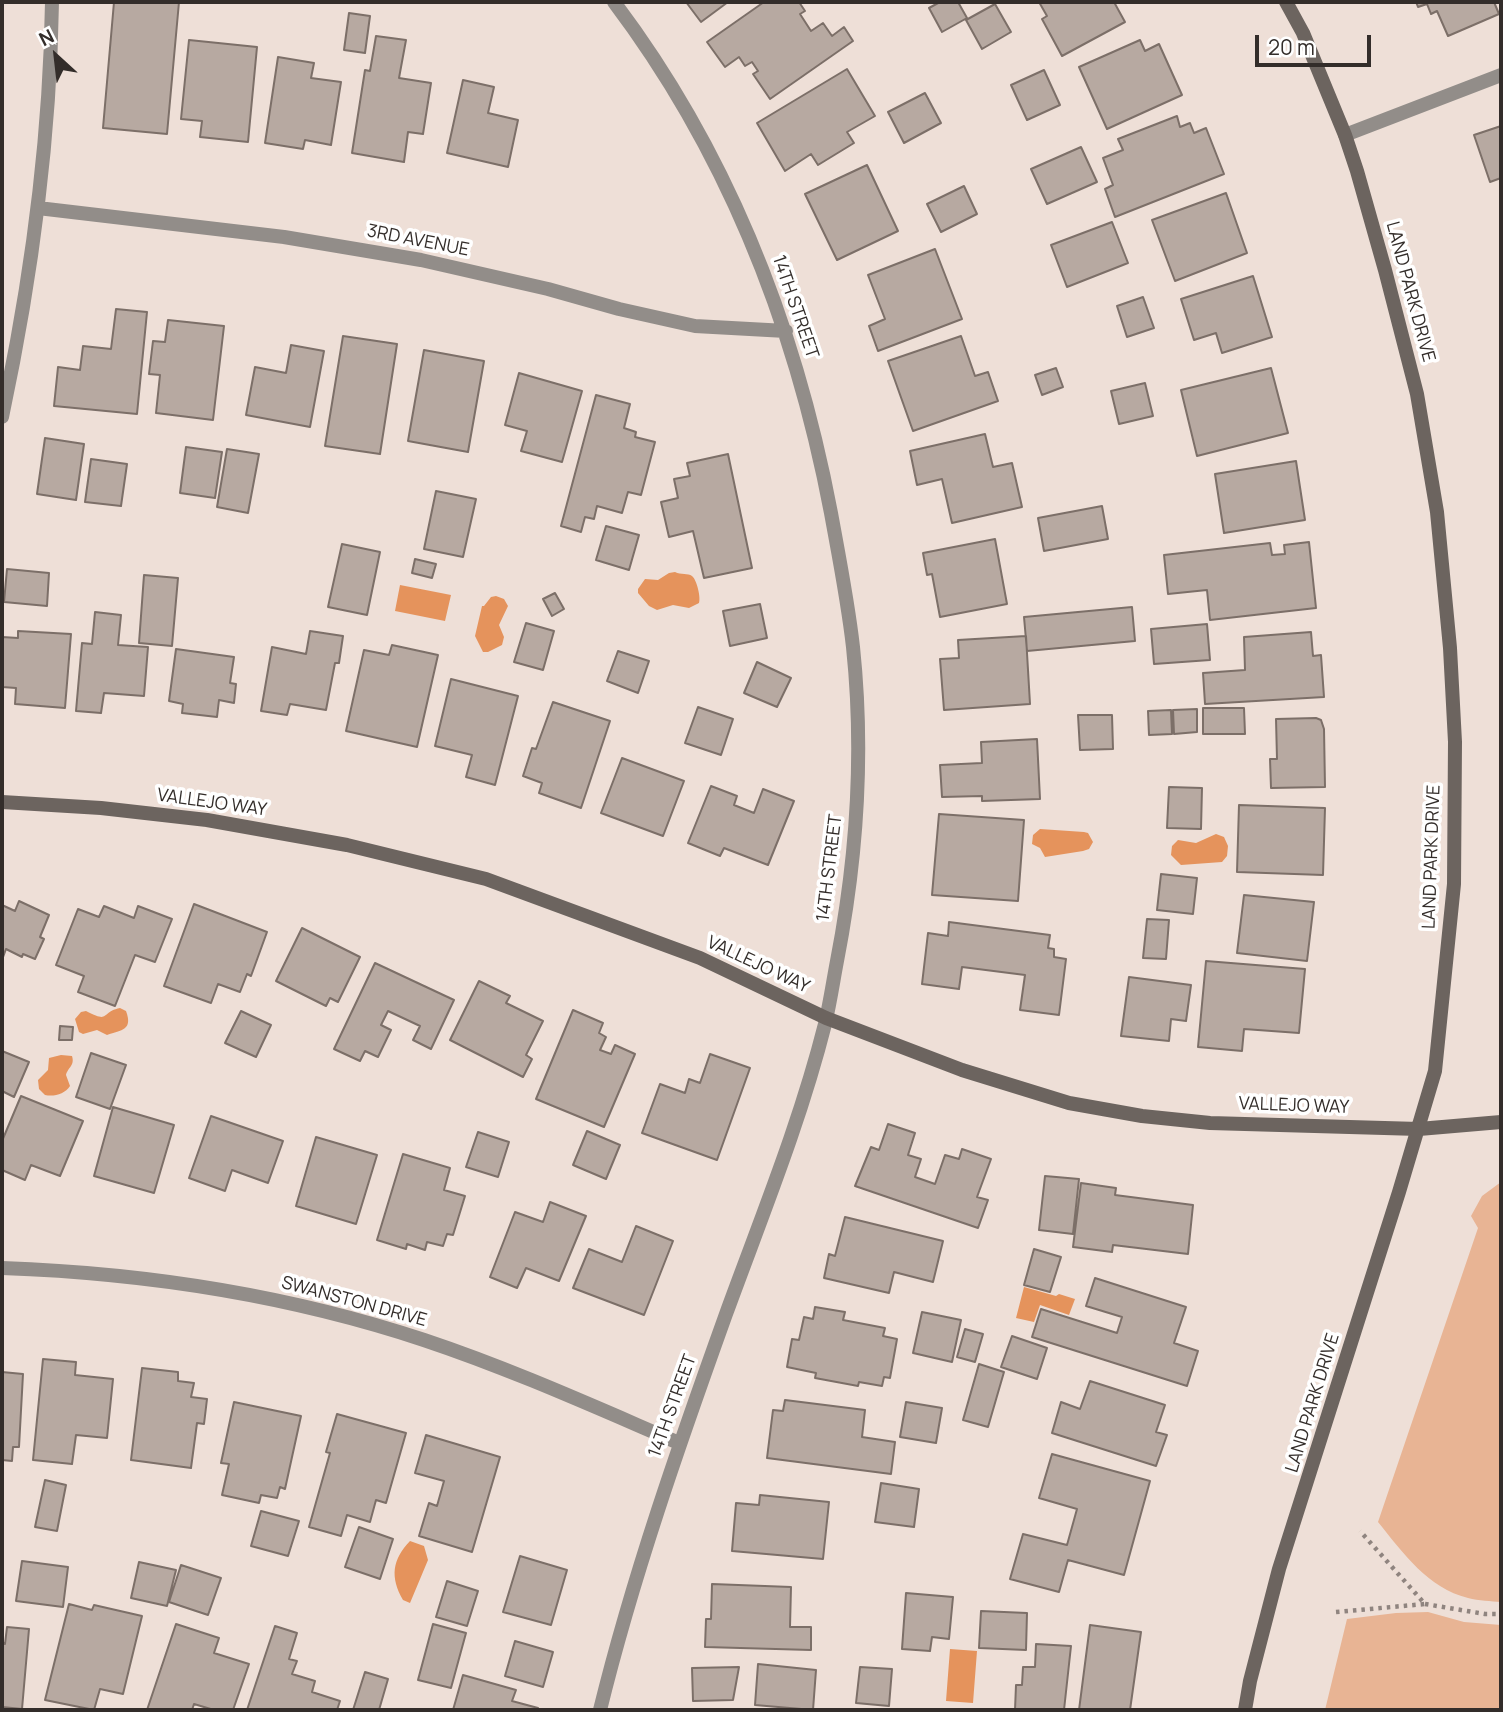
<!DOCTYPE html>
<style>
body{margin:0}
#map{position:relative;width:1503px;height:1712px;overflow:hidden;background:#eedfd7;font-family:Manrope,sans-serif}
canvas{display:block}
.frame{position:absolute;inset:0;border:4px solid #332d2a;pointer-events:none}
.north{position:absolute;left:21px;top:21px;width:70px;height:70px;-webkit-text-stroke:5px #fff;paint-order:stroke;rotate:333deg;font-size:19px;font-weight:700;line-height:28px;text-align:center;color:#332d2a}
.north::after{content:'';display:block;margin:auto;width:24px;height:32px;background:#332d2a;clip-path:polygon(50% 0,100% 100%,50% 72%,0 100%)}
.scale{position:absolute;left:1255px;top:35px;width:116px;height:32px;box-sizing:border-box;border:4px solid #332d2a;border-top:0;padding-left:9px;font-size:21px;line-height:24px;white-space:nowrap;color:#332d2a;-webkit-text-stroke:5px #fff;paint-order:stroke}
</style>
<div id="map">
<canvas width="1503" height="1712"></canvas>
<div class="frame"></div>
<div class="north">N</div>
<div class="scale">20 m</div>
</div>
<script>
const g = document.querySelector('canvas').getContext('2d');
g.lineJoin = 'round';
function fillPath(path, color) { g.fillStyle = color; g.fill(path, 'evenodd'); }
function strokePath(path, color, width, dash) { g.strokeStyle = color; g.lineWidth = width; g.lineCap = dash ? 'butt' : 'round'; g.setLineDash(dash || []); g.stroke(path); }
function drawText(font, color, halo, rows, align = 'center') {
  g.font = font + ' Manrope,sans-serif'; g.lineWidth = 7; g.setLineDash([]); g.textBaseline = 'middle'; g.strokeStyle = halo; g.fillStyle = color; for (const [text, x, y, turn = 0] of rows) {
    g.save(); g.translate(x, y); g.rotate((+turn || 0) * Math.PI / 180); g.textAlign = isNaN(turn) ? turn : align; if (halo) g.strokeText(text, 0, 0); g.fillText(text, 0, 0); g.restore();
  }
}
const green = new Path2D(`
 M1501 1182V1602C1491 1601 1479 1601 1468 1598 1428 1588 1403 1553 1378 1522L1478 1228 1471 1216 1482 1196Z
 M1428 1612 1464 1622 1501 1625V1710H1325L1347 1619 1396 1613Z`);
const water = new Path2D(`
 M675 572C681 575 688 573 692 576 697 580 701 598 699 603L689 608 673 605 657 610 649 606 638 593V589L645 579 658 580 669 573Z
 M400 585 451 595 445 621 395 611Z
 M496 596 504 599 508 606 499 625 504 637 502 645 488 652H483L475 636 482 606H484L491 597Z
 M1040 829 1084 832 1088 833 1093 842 1089 849 1083 851 1045 857 1040 848 1032 844 1033 835Z
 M1216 834 1224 837 1228 846 1227 856 1222 862 1181 865 1171 855 1172 846 1178 840 1196 843Z
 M120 1008 126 1011C133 1030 122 1030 107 1035L97 1030 83 1034 79 1032 75 1019 81 1012 86 1011C111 1024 100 1012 120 1008Z
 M61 1055 72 1056C75 1066 68 1067 66 1075L70 1086C65 1094 54 1097 45 1095L39 1089 38 1080 48 1070 49 1058Z
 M1024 1287 1056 1296 1059 1294 1075 1299 1069 1315 1040 1305 1034 1322 1016 1318Z
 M410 1541 424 1546 428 1560 410 1603 403 1600C390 1577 392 1560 410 1541Z
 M950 1649 977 1651 973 1703 946 1701Z`);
const building = new Path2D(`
 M114 2H179L167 134 103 128Z
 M686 2H728L701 22Z
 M764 2H799L805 11 800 14 811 31 823 23 832 36 844 27 853 41 770 99 753 74 758 71 752 62 745 66 739 57 725 67 707 42Z
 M940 2H958L967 18 942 32 929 8Z
 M1039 2H1114L1125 22 1062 56 1042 19 1047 16Z
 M1416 2H1494L1499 14 1448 36 1437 11 1431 14 1427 4 1418 7Z
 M995 4 1011 32 982 49 966 20Z
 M349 13 370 16 365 53 344 50Z
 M376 36 406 40 399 78 431 83 423 134 408 132 404 162 352 153 365 70 370 71Z
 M189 40 257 47 248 142 200 137 202 121 181 119Z
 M1140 40 1145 51 1159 44 1182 95 1107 129 1079 67Z
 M278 57 314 63 311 78 341 82 331 145 305 140 303 149 265 143Z
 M847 69 875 116 847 132 854 143 818 165 811 154 785 171 757 123Z
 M1044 70 1060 105 1027 120 1011 85Z
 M463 80 494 87 488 113 518 120 508 167 447 153Z
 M925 93 941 123 904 143 888 112Z
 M1177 116 1180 127 1190 123 1194 133 1206 128 1224 174 1115 217 1105 189 1113 185 1103 158 1123 150 1118 139Z
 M1501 126V178L1490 182 1474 135Z
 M1081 147 1097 182 1047 204 1031 169Z
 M867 165 898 231 837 260 805 194Z
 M964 186 977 214 941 232 927 204Z
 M1226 193 1247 253 1175 281 1152 220Z
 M1112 222 1128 263 1067 287 1051 245Z
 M935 249 962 319 878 351 869 326 885 319 868 275Z
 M1253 276 1272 337 1222 353 1216 333 1194 340 1181 299Z
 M1143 297 1154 328 1127 337 1117 306Z
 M116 309 147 312 137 414 54 406 58 367 80 370 83 346 111 349Z
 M168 320 224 326 213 420 156 413 160 375 149 374 153 341 165 342Z
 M343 336 397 344 380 454 325 446Z
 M961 336 975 376 988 372 998 401 913 431 888 361Z
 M291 345 324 351 310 427 246 415 255 367 286 373Z
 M424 350 484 361 468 452 408 441Z
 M1056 368 1063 387 1042 395 1035 375Z
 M1271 368 1288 433 1197 456 1181 390Z
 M519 373 582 391 562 462 521 451 527 431 505 425Z
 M1145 383 1153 416 1119 424 1111 391Z
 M596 395 630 404 624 428 636 432 635 437 655 442 641 495 628 492 622 513 597 506 594 519 585 517 581 532 561 526Z
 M985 434 993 467 1012 463 1022 507 952 523 942 479 917 485 910 451Z
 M45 438 84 444 76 500 37 494Z
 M186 447 222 452 215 498 180 493Z
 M227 449 259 454 248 513 217 507Z
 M728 454 752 568 704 578 693 531 669 537 661 502 678 498 674 479 690 476 687 463Z
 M91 459 127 464 121 506 85 502Z
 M1296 461 1305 520 1224 533 1215 474Z
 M436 491 476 499 463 557 424 549Z
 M1102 506 1108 539 1044 551 1038 518Z
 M606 526 639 535 629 570 596 560Z
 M995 539 1007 604 940 617 932 574 927 575 923 553Z
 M1309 542 1316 608 1210 620 1207 590 1168 594 1164 555 1270 543 1272 555 1285 554 1284 545Z
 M342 544 380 552 367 615 328 607Z
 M415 559 436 564 432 578 412 573Z
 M7 569 49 573 47 606 4 602Z
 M144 575 178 578 172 646 139 643Z
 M555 593 564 609 552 616 543 599Z
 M760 604 767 638 730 646 723 611Z
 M1132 607 1135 641 1027 651 1024 617Z
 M95 612 121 615 118 645 148 647 144 696 104 693 101 713 76 711 82 643 92 644Z
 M526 623 554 631 543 670 514 662Z
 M1207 624 1210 660 1154 664 1151 629Z
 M18 631 71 634 65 708 15 704 16 688 2 687V637L18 638Z
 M310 631 343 636 339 663H335L326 710 290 704 287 715 261 711 272 647 306 654Z
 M1311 632 1313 656 1321 655 1324 697 1205 704 1203 673 1245 670 1244 637Z
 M1026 636 1030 704 944 710 940 659 959 658 958 640Z
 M392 645 438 655 417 747 346 731 364 650 389 655Z
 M176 649 234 657 230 683 236 684 234 703 219 700 217 717 182 713 183 704 169 701Z
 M618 651 649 661 638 693 607 681Z
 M757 662 791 678 777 707 744 693Z
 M451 679 518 696 495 785 466 777 472 755 435 746Z
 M553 702 610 721 581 808 539 793 542 783 523 776 532 748 536 749Z
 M698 707 733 719 721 755 685 743Z
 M1203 708H1244L1245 734H1203Z
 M1197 709V732L1174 734 1173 710Z
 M1171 710 1172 734 1149 735 1148 711Z
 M1078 715H1112L1113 749 1080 750Z
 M1316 718 1321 720 1324 729 1325 787 1271 788 1270 759H1277L1276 719Z
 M1037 739 1040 799 982 801V796L942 797 940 765 982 763 981 742Z
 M622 758 684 781 663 836 601 813Z
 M711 786 737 796 734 805 754 813 763 789 794 801 768 865 724 848 720 856 688 843Z
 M1169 787 1202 788 1201 829 1167 828Z
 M1239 805 1325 808 1323 875 1237 872Z
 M939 814 1024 820 1018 901 932 895Z
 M1161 874 1197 878 1193 914 1157 910Z
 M1244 895 1314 902 1307 961 1237 953Z
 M19 901 49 915 40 937 44 939 35 959 23 954 22 957 6 949 2 960V905L15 911Z
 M194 904 267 932 251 976 247 974 240 992 218 984 211 1003 164 986Z
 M104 906 134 918 138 906 172 919 155 962 135 955 115 1006 78 992 84 976 56 965 78 909 99 917Z
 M1147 919 1169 920 1166 959 1143 958Z
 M949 922 1050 935 1048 948 1054 949V957L1066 959 1059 1015 1020 1010 1025 975 962 967 959 989 922 984 928 933 948 936Z
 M302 928 360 957 338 1002 330 998 326 1006 276 981Z
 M1206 961 1305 969 1299 1033 1244 1029 1242 1051 1198 1047Z
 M375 963 454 1000 431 1049 413 1040 420 1026 388 1011 381 1025 391 1030 378 1057 365 1051 360 1061 334 1049Z
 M1129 977 1191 985 1186 1021 1171 1019 1169 1041 1121 1036Z
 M479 981 510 996 506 1003 543 1021 526 1055 532 1059 523 1077 450 1040Z
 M573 1010 603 1023 599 1033 606 1037 600 1050 611 1054 615 1045 635 1054 604 1127 536 1099Z
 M241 1011 271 1025 256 1057 225 1043Z
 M60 1026 73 1027 72 1040H59Z
 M2 1051 29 1062 14 1097 2 1091Z
 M91 1053 126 1065 110 1109 76 1097Z
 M710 1054 750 1068 717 1160 642 1133 660 1084 685 1093 689 1079 700 1083Z
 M21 1096 83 1121 60 1176 31 1165 25 1180 2 1170V1141Z
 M113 1107 174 1125 154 1193 94 1176Z
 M211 1116 283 1141 268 1183 232 1170 225 1191 189 1178Z
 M888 1124 915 1133 908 1155 921 1159 915 1177 935 1184 945 1155 959 1159 962 1149 991 1159 977 1197 988 1200 978 1228 855 1186 871 1147 879 1150Z
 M587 1131 620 1145 606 1179 573 1165Z
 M478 1132 509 1142 498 1177 466 1167Z
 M316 1137 377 1155 356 1224 296 1206Z
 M403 1154 450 1168 444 1190 465 1196 453 1235 447 1234 443 1246 427 1242 425 1250 407 1244 406 1249 377 1240Z
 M1045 1176 1079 1179 1073 1234 1039 1230Z
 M1081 1183 1116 1188 1115 1195 1193 1205 1188 1254 1113 1245 1112 1252 1073 1247Z
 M550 1202 586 1216 559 1281 526 1268 517 1288 490 1277 515 1212 543 1222Z
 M845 1217 943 1241 933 1282 894 1272 889 1293 824 1278 829 1254 835 1256Z
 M636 1226 673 1241 644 1315 573 1288 589 1249 622 1262Z
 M1034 1249 1061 1257 1050 1292 1024 1285Z
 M1095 1278 1186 1307 1174 1343 1198 1351 1187 1386 1032 1337 1041 1309 1117 1333 1122 1317 1086 1306Z
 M815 1307 845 1312 843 1320 885 1328 883 1336 897 1339 890 1378 884 1377 882 1386 859 1382 858 1386 815 1378 816 1373 787 1367 792 1339 799 1340 804 1317 813 1319Z
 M922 1312 961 1320 952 1362 913 1353Z
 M965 1329 983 1334 975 1362 957 1357Z
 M1012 1336 1047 1348 1037 1379 1001 1367Z
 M43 1359 76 1362 75 1375 113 1379 107 1438 76 1435 72 1464 33 1460Z
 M979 1364 1004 1372 988 1427 963 1420Z
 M142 1368 178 1372V1381L194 1383 191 1397 207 1399 204 1424 197 1423 191 1468 131 1460Z
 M2 1372 23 1374 19 1447H13L12 1461 2 1460Z
 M1090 1381 1165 1405 1156 1432 1167 1435 1156 1466 1052 1433 1061 1402 1080 1409Z
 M785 1400 865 1410 862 1437 895 1442 891 1474 767 1458 773 1410 783 1411Z
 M234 1402 301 1416 285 1489 280 1487 277 1498 261 1495 259 1503 222 1495 229 1464 221 1463Z
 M906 1402 942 1408 936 1443 900 1437Z
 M337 1414 406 1433 386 1503 376 1500 370 1522 347 1515 341 1536 309 1527 330 1453 326 1452Z
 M426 1435 500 1457 472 1552 419 1536 429 1503 437 1506 444 1481 415 1473Z
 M1052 1454 1150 1481 1124 1575 1068 1560 1059 1592 1010 1579 1023 1534 1067 1545 1077 1509 1039 1498Z
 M45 1480 66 1485 57 1531 35 1527Z
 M881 1483 919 1489 914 1527 875 1522Z
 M760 1495 829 1502 823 1559 732 1551 736 1503 759 1505Z
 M261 1511 299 1521 288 1556 251 1546Z
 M359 1527 393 1539 380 1579 345 1567Z
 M520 1556 567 1570 551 1625 503 1612Z
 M22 1561 68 1567 63 1607 16 1601Z
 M139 1562 176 1570 167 1606 131 1598Z
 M181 1565 221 1578 208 1615 169 1602Z
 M447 1581 478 1591 467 1626 436 1617Z
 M712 1584 791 1587 790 1627H811V1650L705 1647 706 1619H711Z
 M906 1593 953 1597 949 1639 932 1637 930 1651 902 1649Z
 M69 1604 92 1610 94 1605 142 1616 123 1694 100 1689 94 1710 45 1700Z
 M981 1611 1027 1613 1026 1650 979 1648Z
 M176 1624 219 1638 214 1653 249 1664 233 1710H214L194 1704 192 1710H147Z
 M433 1624 466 1633 451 1688 418 1680Z
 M1090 1625 1141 1632 1130 1710H1079Z
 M275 1626 297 1633 289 1659 297 1661 292 1674 315 1681 312 1692 340 1701 337 1710H247Z
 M7 1627 29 1629 22 1709 2 1707V1643L5 1644Z
 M515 1641 553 1652 543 1687 505 1676Z
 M1036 1644 1071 1646 1064 1710H1015L1016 1685H1022L1023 1667H1035Z
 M758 1664 816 1670 813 1710 755 1705Z
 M739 1667 733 1700 693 1701 692 1668Z
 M860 1667 892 1669 889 1706 856 1703Z
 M365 1672 388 1679 379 1710H353Z
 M463 1675 516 1690 512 1701 538 1708V1710H453Z`);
const path = new Path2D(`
 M1425 1604 1485 1614H1501
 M1336 1612 1425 1604 1360 1531`);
const street = new Path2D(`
 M1345 135 1501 75
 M38 208 284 237 421 260 548 289 619 309 695 326 786 331
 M2 417C31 281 50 141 52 2
 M2 1268C144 1273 288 1295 424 1340 511 1369 595 1407 679 1443
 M600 1710C633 1576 679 1445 726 1314 761 1218 800 1123 825 1024 830 1003 833 982 837 961 857 858 864 752 853 647 848 602 839 557 831 513 796 328 728 153 614 2`);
const secondary = new Path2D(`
 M2 802 101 808 207 820 347 845 486 879 700 958 826 1018 962 1070 1069 1103 1142 1116 1210 1123 1419 1129 1501 1122
 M1245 1710 1250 1681 1279 1569 1399 1192 1435 1071 1454 884 1455 742 1450 648 1437 512 1417 394 1385 270 1357 171 1345 135 1303 33 1286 2`);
const streetNames = [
 ["3RD AVENUE",418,241,11],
 ["LAND PARK DRIVE",1410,292,75],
 ["14TH STREET",795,307,71],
 ["VALLEJO WAY",212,803,8],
 ["LAND PARK DRIVE",1432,857,-88],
 ["14TH STREET",830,868,-83],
 ["VALLEJO WAY",758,965,25],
 ["VALLEJO WAY",1294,1106,2],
 ["SWANSTON DRIVE",354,1302,15],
 ["LAND PARK DRIVE",1313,1403,-73],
 ["14TH STREET",673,1406,-70]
];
fillPath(green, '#e8b494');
fillPath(water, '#e5935c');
fillPath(building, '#b7a9a1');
strokePath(building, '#7c6f68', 2);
strokePath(path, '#8f847f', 4.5, [3.5, 5]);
strokePath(street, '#928d89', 14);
strokePath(secondary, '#6c645f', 14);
drawText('18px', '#332d2a', '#fff', streetNames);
</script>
